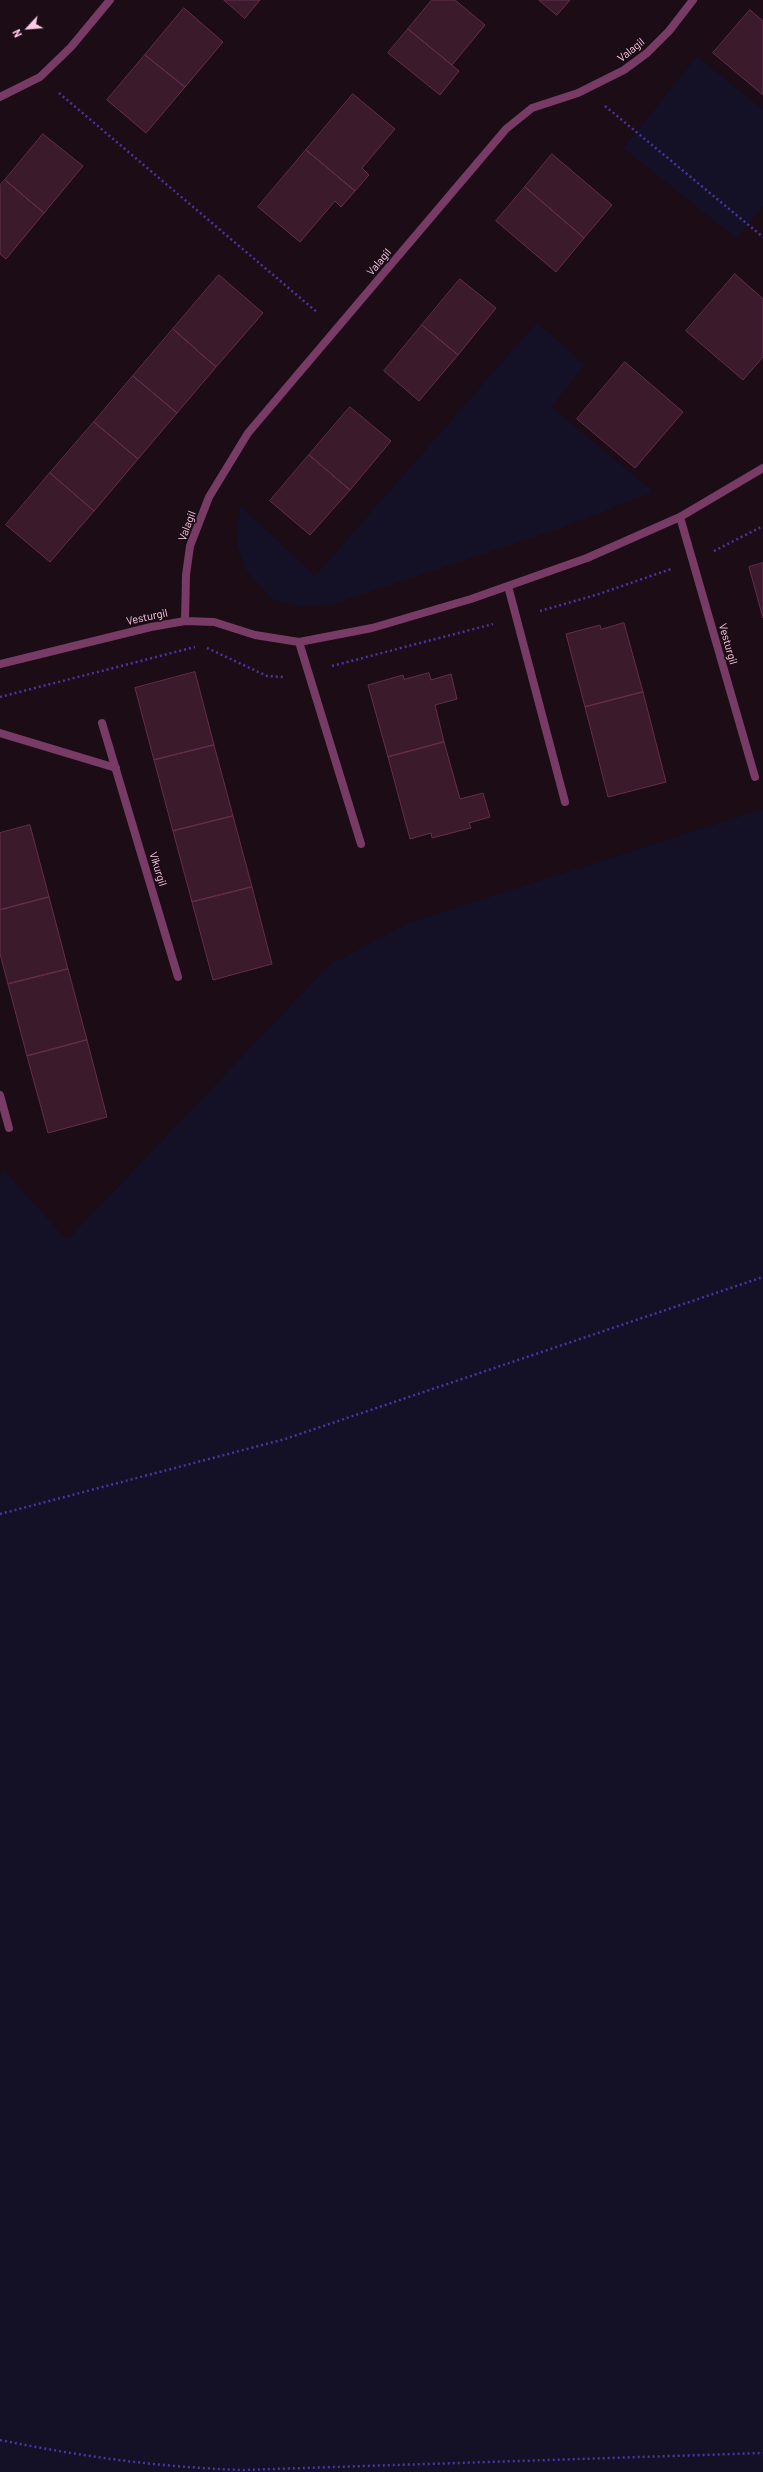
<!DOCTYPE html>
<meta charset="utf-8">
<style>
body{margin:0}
#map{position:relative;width:763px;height:2472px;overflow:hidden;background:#1b0c15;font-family:Barlow,sans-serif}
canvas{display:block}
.north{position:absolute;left:8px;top:8px;width:40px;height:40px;-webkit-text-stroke:3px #1b0c15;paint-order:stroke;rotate:244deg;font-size:11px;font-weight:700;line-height:16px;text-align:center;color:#fbcae9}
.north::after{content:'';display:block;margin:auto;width:14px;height:18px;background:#fbcae9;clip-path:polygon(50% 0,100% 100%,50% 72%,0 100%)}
</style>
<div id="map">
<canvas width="763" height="2472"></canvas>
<div class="north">N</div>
</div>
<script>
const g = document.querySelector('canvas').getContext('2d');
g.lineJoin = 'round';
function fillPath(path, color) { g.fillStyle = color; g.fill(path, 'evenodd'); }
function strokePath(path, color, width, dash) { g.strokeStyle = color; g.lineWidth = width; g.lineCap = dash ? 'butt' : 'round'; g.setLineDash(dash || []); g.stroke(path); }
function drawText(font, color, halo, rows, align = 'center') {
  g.font = font + ' Barlow,sans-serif'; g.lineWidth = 3.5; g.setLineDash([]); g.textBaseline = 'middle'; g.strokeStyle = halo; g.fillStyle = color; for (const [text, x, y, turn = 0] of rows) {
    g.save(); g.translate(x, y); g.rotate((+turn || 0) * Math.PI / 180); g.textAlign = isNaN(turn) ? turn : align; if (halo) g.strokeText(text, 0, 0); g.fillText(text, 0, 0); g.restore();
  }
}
const green = new Path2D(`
 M697 56 763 109V206L737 239 623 148Z
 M537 322 585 365 552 407 654 492 564 527 330 605 300 607 273 600 246 571 236 542 240 505 315 576Z
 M763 809V2472H0V1174L4 1170 67 1240 329 965 408 923Z`);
const building = new Path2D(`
 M224 0H260L245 18Z
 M432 0H455L485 25 452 65 408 29Z
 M539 0H570L557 15Z
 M184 8 223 42 185 87 145 55Z
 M750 10 763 21V95L713 53Z
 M408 29 459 71 440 95 388 53Z
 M145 55 185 87 146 133 107 100Z
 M353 94 395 129 362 168 369 175 355 191 306 150Z
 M43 134 83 166 44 213 5 180Z
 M306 150 355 191 341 207 335 201 300 242 258 207Z
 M552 154 612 205 584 238 525 187Z
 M5 180 44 213 6 259 0 254V185Z
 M525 187 584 238 556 272 496 221Z
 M735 274 763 299V357L743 380 686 331Z
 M219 275 263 313 216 367 173 329Z
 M460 279 496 308 458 355 422 325Z
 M422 325 458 355 419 401 384 371Z
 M173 329 216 367 177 413 133 376Z
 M625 362 683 412 635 468 577 419Z
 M133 376 177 413 138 459 94 422Z
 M350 407 391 441 350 490 309 455Z
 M94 422 138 459 94 511 50 473Z
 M309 455 350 490 310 535 270 501Z
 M50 473 94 511 50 562 6 525Z
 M763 563V618L749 567Z
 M624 623 643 692 585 707 566 634 600 625 601 629Z
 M195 672 214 745 154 760 135 688Z
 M429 673 431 680 451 674 457 699 435 705 444 742 388 757 368 685 403 675 404 679Z
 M643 692 666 782 608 797 585 707Z
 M444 742 460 799 483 793 490 817 469 823 471 828 432 838 431 833 410 839 388 757Z
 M214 745 233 816 173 831 154 760Z
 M233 816 252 887 192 902 173 831Z
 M30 825 49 897 0 910V833Z
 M252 887 272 964 213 980 192 902Z
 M49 897 68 969 8 984 0 954V910Z
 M68 969 87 1040 27 1056 8 984Z
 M87 1040 107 1117 48 1133 27 1056Z`);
const path = new Path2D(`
 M59 93 318 313
 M605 106 763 237
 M714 551 763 526
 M540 611 599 594 671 569
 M207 648 267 676 284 677
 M332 666 493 624
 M0 697 195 647
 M0 1514 285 1439 763 1277
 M0 2440C84 2457 157 2467 243 2470L763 2453`);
const street = new Path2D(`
 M0 97 40 77 71 47 110 0
 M680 517 755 777
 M508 586 565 802
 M185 621 186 575 190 546 209 497 248 433 506 129 532 108 578 93 624 70 647 53 669 31 693 0
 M299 642 361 844
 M0 664 151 627 185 621 214 622 255 635 299 642 372 628 471 599 587 558 680 517 763 468
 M102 723 178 977
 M0 733 116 768
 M0 1095 9 1128`);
const streetNames = [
 ["Valagil",631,50,-39],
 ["Valagil",379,262,-50],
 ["Valagil",187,526,-70],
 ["Vesturgil",147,617,-12],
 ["Vesturgil",728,644,74],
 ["Víkurgil",158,869,73]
];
fillPath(green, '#141025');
fillPath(building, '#3b1a2c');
strokePath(building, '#652e4c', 1);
strokePath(path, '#4b35a4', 2.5, [2, 3]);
strokePath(street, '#773b65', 8);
drawText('11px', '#fbcae9', '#1b0c15', streetNames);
</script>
